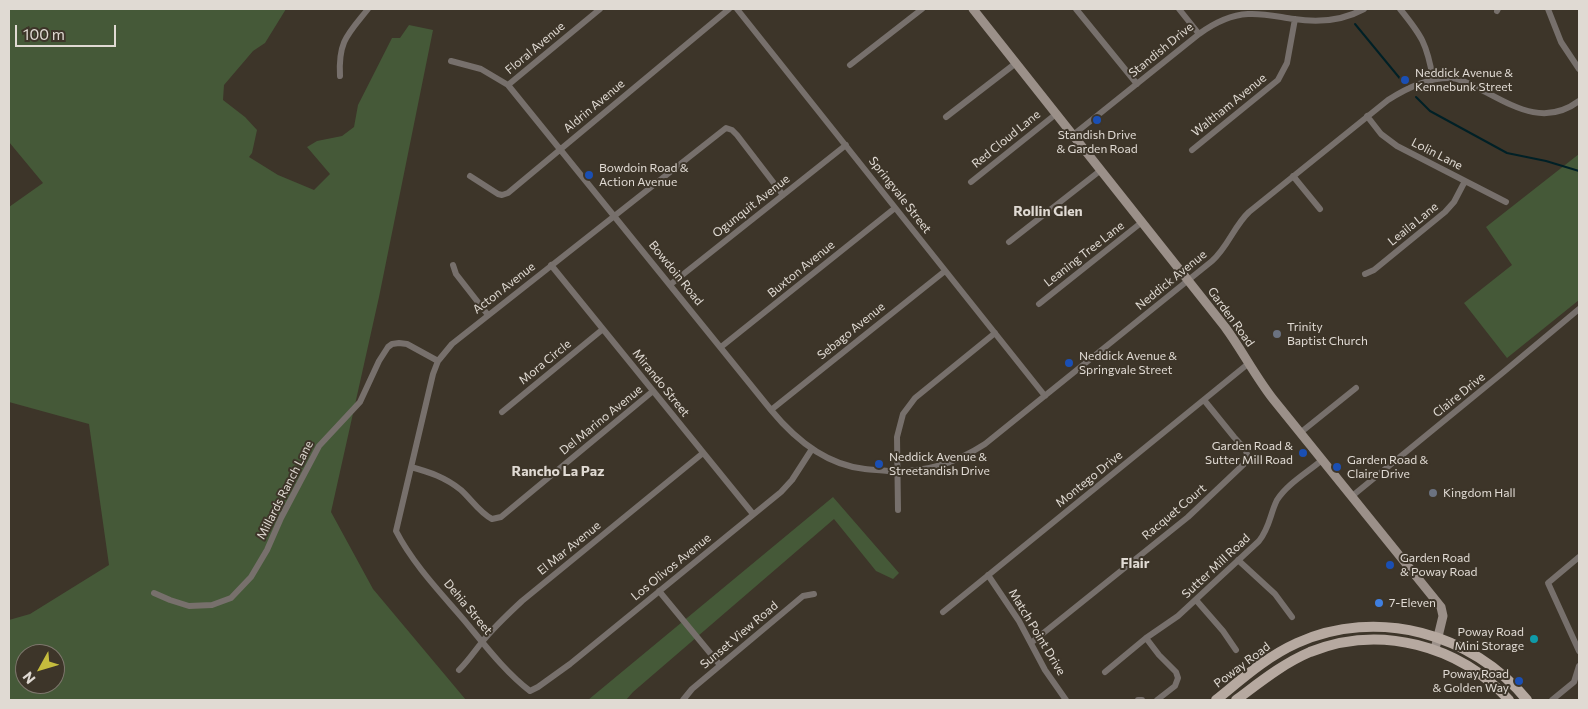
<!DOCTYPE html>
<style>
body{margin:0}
#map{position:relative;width:1588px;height:709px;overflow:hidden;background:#3d3529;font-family:Commissioner,sans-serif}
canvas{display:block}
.frame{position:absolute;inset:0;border:10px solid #e0dad3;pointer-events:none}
.north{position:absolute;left:15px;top:644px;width:50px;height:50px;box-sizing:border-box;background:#3d3529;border:1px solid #7e776d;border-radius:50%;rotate:231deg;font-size:14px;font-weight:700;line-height:20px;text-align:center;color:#e0dad3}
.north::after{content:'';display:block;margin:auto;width:18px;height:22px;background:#c5bc3d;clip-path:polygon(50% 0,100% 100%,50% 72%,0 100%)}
.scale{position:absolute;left:15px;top:25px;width:101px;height:22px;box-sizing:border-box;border:2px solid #e0dad3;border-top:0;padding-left:6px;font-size:15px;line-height:18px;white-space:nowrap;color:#e0dad3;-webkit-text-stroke:4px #3d3529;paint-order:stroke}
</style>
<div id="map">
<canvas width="1588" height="709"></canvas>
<div class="frame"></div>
<div class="north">N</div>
<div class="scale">100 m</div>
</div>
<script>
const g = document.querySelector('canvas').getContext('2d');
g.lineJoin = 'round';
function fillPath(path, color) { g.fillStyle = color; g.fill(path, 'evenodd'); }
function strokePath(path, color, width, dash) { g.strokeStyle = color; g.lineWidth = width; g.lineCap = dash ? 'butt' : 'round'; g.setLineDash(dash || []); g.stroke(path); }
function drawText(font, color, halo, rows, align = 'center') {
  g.font = font + ' Commissioner,sans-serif'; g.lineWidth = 4; g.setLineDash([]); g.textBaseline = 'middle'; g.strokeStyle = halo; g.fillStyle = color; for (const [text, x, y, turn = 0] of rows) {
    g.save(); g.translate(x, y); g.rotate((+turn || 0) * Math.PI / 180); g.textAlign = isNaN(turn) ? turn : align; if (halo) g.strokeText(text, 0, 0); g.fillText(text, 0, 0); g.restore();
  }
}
const green = new Path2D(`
 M9 9H286L265 43 253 51 224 85 223 100 245 117 257 130 252 153 249 157 278 175 314 190 330 174 307 147 317 141 342 136 354 127 358 105 392 38H400L409 25 433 30 379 297 331 512 373 589 466 700H9V620L30 614 109 565 89 424 9 402V207L43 183 9 142ZM25 654H55V684H25Z
 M1579 154V300L1507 358 1464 303 1512 265 1486 227Z
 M833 497 899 573 893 579 876 571 834 519 633 692 626 700H588Z`);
const stream = new Path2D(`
 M1355 24 1402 81
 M1416 97 1430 111 1507 153 1546 161 1579 171`);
const street = new Path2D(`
 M737 9 1045 396
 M1076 9 1137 84
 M1179 9 1199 34
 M1400 9C1422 36 1427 44 1433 79
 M1548 9 1561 42 1579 69
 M1497 11 1498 9
 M451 61 481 69 508 85 771 410C794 438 826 465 865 469 872 470 880 470 888 471 925 473 954 464 985 444L1212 261C1228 247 1234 226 1249 212L1388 100C1405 89 1430 77 1452 78 1462 79 1471 85 1480 89 1513 106 1544 127 1579 101
 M850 65 922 9
 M340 76C338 41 348 34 368 9
 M508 85 600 9
 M1367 116 1381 134 1397 146 1506 202
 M946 117 1016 63
 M1073 135 1199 34C1214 23 1230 15 1248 14 1264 13 1279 17 1294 19 1319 23 1342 21 1364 9
 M1192 150 1278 80 1287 63 1295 19
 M470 176 498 194 502 195 508 193 729 9
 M1293 176 1320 209
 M971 182 1056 114
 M783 195 737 135 732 130 726 128 452 344 438 361 433 374 396 531C413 564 440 592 464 620 484 644 505 672 530 691L538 687 570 664 781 492 792 480 812 449
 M1009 242 1101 170
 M453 265 456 274 488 315
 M551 265 753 514
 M1365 274 1374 270 1445 212 1454 202 1465 181
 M671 284 846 145
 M1039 304 1142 222
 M721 347 895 208
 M771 410 945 271
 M502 412 603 329
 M1300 433 1356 388
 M411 467C429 472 445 477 461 490 471 499 480 513 492 519L501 517 653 391
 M1351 497 1506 370 1579 309
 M898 510 897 437 903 414 915 398 995 333
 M1579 557 1548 583 1579 651
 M1238 560 1275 594 1292 617
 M988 575 1019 621 1045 670 1066 700
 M659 591 720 665
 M154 593 170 600 189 606 212 605 231 598 251 577 267 550 281 518 319 446 360 402 379 361 388 347 392 344 399 343 407 344 438 361
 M1196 600 1223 631 1236 650
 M943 612 1249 363
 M1146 638 1159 655 1176 672 1178 678 1175 686 1157 700
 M1031 643 1188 517 1244 464 1247 454 1245 449 1234 437 1204 400
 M459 670C468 661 474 652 482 642 494 627 508 614 522 601L703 453
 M1105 672 1146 638 1178 616 1259 541C1270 527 1270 514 1277 500 1287 484 1308 472 1322 460
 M683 700 692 689 803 596 814 594
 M1138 700H1142
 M1552 700 1574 682 1579 666`);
const secondary = new Path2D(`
 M973 9 1225 327C1242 350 1255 376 1273 399L1441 607 1443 616 1435 649`);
const primary = new Path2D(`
 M1216 700C1242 679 1266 657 1297 643 1377 607 1472 633 1527 700
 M1236 700C1259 683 1282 664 1310 652 1380 624 1459 645 1509 700`);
const markers = [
 [1405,80,5,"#1a4fb4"],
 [1097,120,5,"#1a4fb4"],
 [589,175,5,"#1a4fb4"],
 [1277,334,5,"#6b7280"],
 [1069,363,5,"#1a4fb4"],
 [1303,453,5,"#1a4fb4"],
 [879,464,5,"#1a4fb4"],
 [1337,467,5,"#1a4fb4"],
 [1433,493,5,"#6b7280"],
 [1390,565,5,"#1a4fb4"],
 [1379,603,5,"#3f7fe0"],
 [1534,639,5,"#0f9aa8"],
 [1519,681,5,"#1a4fb4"]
];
const streetNames = [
 ["Floral Avenue",535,48,-40],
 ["Standish Drive",1161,50,-39],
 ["Waltham Avenue",1229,105,-39],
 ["Aldrin Avenue",594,106,-40],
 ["Red Cloud Lane",1006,139,-39],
 ["Lolin Lane",1437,154,27],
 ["Springvale Street",900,195,52],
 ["Ogunquit Avenue",751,206,-38],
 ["Leaila Lane",1413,224,-39],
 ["Leaning Tree Lane",1084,254,-38],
 ["Buxton Avenue",801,269,-39],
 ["Bowdoin Road",676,273,51],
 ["Neddick Avenue",1171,280,-39],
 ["Acton Avenue",504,288,-38],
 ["Garden Road",1231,317,54],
 ["Sebago Avenue",851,331,-39],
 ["Mora Circle",545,362,-39],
 ["Mirando Street",661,383,51],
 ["Claire Drive",1459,395,-39],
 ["Del Marino Avenue",601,420,-39],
 ["Montego Drive",1089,479,-39],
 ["Millards Ranch Lane",285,490,-63],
 ["Racquet Court",1174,512,-40],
 ["El Mar Avenue",569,548,-39],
 ["Sutter Mill Road",1216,566,-43],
 ["Los Olivos Avenue",671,567,-39],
 ["Dehia Street",468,607,50],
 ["Match Point Drive",1037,632,59],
 ["Sunset View Road",739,635,-40],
 ["Poway Road",1242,665,-37]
];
const poiNames = [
 ["Neddick Avenue &",1415,73],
 ["Kennebunk Street",1415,87],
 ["Standish Drive",1097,135,"center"],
 ["& Garden Road",1097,149,"center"],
 ["Bowdoin Road &",599,168],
 ["Action Avenue",599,182],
 ["Trinity",1287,327],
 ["Baptist Church",1287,341],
 ["Neddick Avenue &",1079,356],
 ["Springvale Street",1079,370],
 ["Garden Road &",1293,446,"right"],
 ["Sutter Mill Road",1293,460,"right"],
 ["Neddick Avenue &",889,457],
 ["Streetandish Drive",889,471],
 ["Garden Road &",1347,460],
 ["Claire Drive",1347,474],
 ["Kingdom Hall",1443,493],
 ["Garden Road",1400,558],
 ["& Poway Road",1400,572],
 ["7-Eleven",1389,603],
 ["Poway Road",1524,632,"right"],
 ["Mini Storage",1524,646,"right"],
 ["Poway Road",1509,674,"right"],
 ["& Golden Way",1509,688,"right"]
];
const neighbourhoodNames = [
 ["Rollin Glen",1048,211],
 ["Rancho La Paz",558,471],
 ["Flair",1135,563]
];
fillPath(green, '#455938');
strokePath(stream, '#002026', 2);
strokePath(street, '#77706c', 6);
strokePath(secondary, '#9b9089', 9);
strokePath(primary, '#b6a9a0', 10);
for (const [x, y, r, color] of markers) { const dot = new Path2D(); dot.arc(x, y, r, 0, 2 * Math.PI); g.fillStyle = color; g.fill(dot); strokePath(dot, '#3d3529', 2); }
drawText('12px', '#e0dad3', '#3d3529', streetNames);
drawText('12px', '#e0dad3', '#3d3529', poiNames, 'left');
drawText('bold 14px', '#e0dad3', '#3d3529', neighbourhoodNames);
</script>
